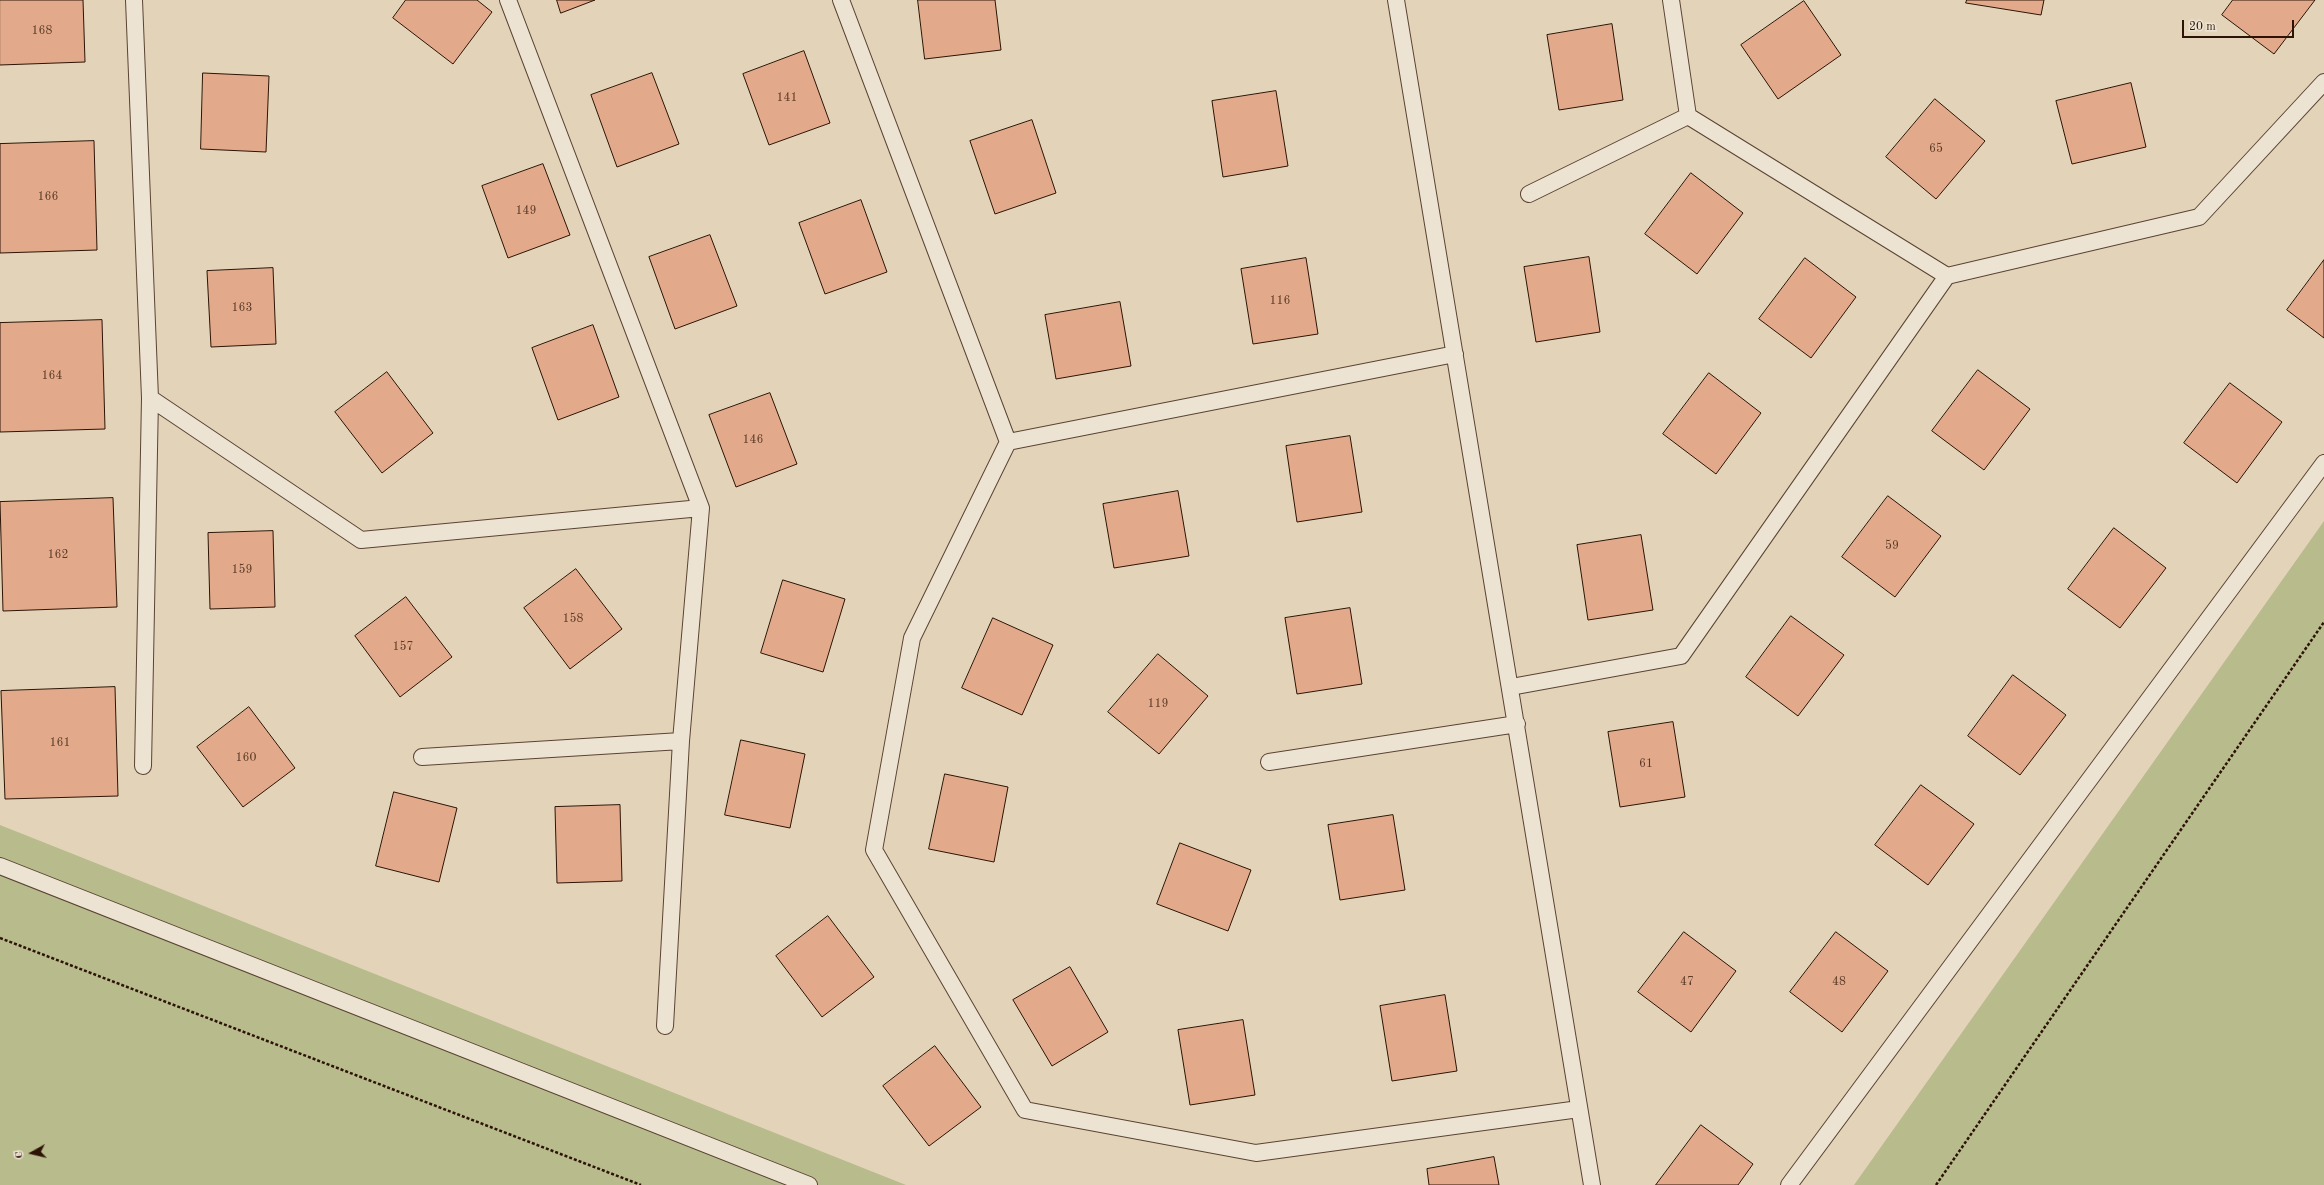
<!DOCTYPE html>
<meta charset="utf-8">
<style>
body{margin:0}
#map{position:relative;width:2324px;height:1185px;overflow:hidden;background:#e3d4b9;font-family:"Old Standard TT",serif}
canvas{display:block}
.north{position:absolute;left:12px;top:1133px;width:40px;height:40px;-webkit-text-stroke:3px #ede3d2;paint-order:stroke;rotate:262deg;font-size:11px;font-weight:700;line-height:16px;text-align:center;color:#2c1305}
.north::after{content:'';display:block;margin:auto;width:14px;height:18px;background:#2c1305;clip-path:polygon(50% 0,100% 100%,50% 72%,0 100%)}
.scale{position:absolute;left:2182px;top:20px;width:112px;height:18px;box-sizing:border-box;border:2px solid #2c1305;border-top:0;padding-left:5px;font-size:12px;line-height:14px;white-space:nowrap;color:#2c1305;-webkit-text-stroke:3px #ede3d2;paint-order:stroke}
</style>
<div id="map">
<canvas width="2324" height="1185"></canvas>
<div class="north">С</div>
<div class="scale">20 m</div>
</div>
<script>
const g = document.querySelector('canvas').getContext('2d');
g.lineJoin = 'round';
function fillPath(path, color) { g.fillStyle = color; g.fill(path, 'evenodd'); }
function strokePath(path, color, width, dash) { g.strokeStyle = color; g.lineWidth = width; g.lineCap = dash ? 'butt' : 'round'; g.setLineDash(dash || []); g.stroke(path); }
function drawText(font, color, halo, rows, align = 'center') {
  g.font = font + ' "Old Standard TT",serif'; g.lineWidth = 4; g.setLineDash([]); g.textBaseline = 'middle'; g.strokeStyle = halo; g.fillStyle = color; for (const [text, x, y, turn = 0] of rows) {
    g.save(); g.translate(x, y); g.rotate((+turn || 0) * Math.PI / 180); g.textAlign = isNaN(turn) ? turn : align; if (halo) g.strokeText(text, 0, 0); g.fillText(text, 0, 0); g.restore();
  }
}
const green = new Path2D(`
 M2324 521V1185H1854Z
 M0 825 906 1185H0Z`);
const building = new Path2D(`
 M0 0H83L85 62 0 65Z
 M406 0H477L492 12 453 64 393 18Z
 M557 0H595L561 13Z
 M918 0H995L1001 50 925 59Z
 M1967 0H2044L2041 15 1966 3Z
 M2233 0H2315L2274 54 2222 15Z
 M1804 1 1841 55 1778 99 1741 45Z
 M1612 24 1623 100 1559 110 1547 35Z
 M804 51 830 123 769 145 743 74Z
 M203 73 269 76 266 152 201 149Z
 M652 73 679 144 617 167 591 95Z
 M2131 83 2146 147 2072 164 2056 101Z
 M1276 91 1288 166 1223 177 1212 101Z
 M1935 99 1985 141 1936 199 1886 157Z
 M1032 120 1056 193 995 214 970 141Z
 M94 141 97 250 0 253V144Z
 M543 164 570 235 508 258 482 186Z
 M1691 173 1743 213 1697 274 1645 234Z
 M861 200 887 272 825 294 799 223Z
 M710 235 737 306 675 329 649 257Z
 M1589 257 1600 332 1536 342 1524 267Z
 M1306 258 1318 334 1253 344 1241 269Z
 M1805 258 1856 297 1811 358 1759 319Z
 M2324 260V338L2287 310Z
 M273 268 276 344 211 347 207 271Z
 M1120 302 1131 366 1056 379 1045 315Z
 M102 320 105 429 0 432V323Z
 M593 325 619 397 558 420 532 348Z
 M1978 370 2030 409 1984 470 1932 431Z
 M387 372 433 433 382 473 335 412Z
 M1709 373 1761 413 1716 474 1663 434Z
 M2230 383 2282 422 2237 483 2184 443Z
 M770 393 797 464 736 487 709 415Z
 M1350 436 1362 512 1297 522 1286 446Z
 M1178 491 1189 556 1114 568 1103 504Z
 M1888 496 1941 536 1895 597 1842 557Z
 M113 498 117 607 3 611 0 502Z
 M2114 528 2166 568 2120 628 2068 589Z
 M273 531 275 607 210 609 208 533Z
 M1641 535 1653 610 1588 620 1577 545Z
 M576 569 622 629 570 669 524 608Z
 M783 580 845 599 823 672 761 653Z
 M406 597 452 657 400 697 355 636Z
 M1350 608 1362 684 1297 694 1285 618Z
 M1791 616 1844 655 1798 716 1746 677Z
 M993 618 1053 645 1022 715 962 688Z
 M1158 654 1208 696 1159 754 1108 712Z
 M2013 675 2066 715 2020 775 1968 736Z
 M115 687 118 796 5 799 1 691Z
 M249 707 295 768 243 807 197 747Z
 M1673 722 1685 797 1620 807 1608 732Z
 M741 740 805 754 790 828 725 815Z
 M945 774 1008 787 994 862 929 849Z
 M1921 785 1974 824 1928 885 1875 845Z
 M394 792 457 808 439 882 376 866Z
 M620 805 622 881 557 883 555 807Z
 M1393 815 1405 890 1340 900 1328 825Z
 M1180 843 1251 870 1228 931 1157 904Z
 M828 916 874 977 822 1017 776 956Z
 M1684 932 1736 971 1691 1032 1638 992Z
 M1836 932 1888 971 1842 1032 1790 992Z
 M1070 967 1108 1032 1052 1066 1013 1000Z
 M1445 995 1457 1071 1392 1081 1380 1006Z
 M1243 1020 1255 1095 1190 1105 1178 1030Z
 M935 1046 981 1107 929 1146 883 1086Z
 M1701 1125 1753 1164 1738 1185H1656Z
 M1494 1157 1499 1185H1429L1427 1169Z`);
const path = new Path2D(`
 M0 938 641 1185
 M1936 1185 2324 622`);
const lane = new Path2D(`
 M134 0 150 398 143 766
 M508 0 701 508 681 741 665 1026
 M841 0 1008 442
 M1396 0 1592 1185
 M1671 0 1688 116 1947 276 2199 217 2324 82
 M1529 194 1688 116
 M1455 354 1008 442 912 638 874 850 1025 1110 1256 1153 1579 1109
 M150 398 361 540 701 508
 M1511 687 1681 656 1947 276
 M422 757 681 741
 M1269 762 1517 724
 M0 866 809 1185
 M1789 1185 2324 463`);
const numberNames = [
 ["168",42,31],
 ["141",787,98],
 ["65",1936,149],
 ["166",48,197],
 ["149",526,211],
 ["116",1280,301],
 ["163",242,308],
 ["164",52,376],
 ["146",753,440],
 ["59",1892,546],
 ["162",58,555],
 ["159",242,570],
 ["158",573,619],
 ["157",403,647],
 ["119",1158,704],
 ["161",60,743],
 ["160",246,758],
 ["61",1646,764],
 ["47",1687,982],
 ["48",1839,982]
];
fillPath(green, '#b8bb8c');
fillPath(building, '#e2aa8b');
strokePath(building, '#2c1305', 1);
strokePath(lane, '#5a4332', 18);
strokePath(path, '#2c1305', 2.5, [3, 2]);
strokePath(lane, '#ede3d2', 16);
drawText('12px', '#5a3926', null, numberNames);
</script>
